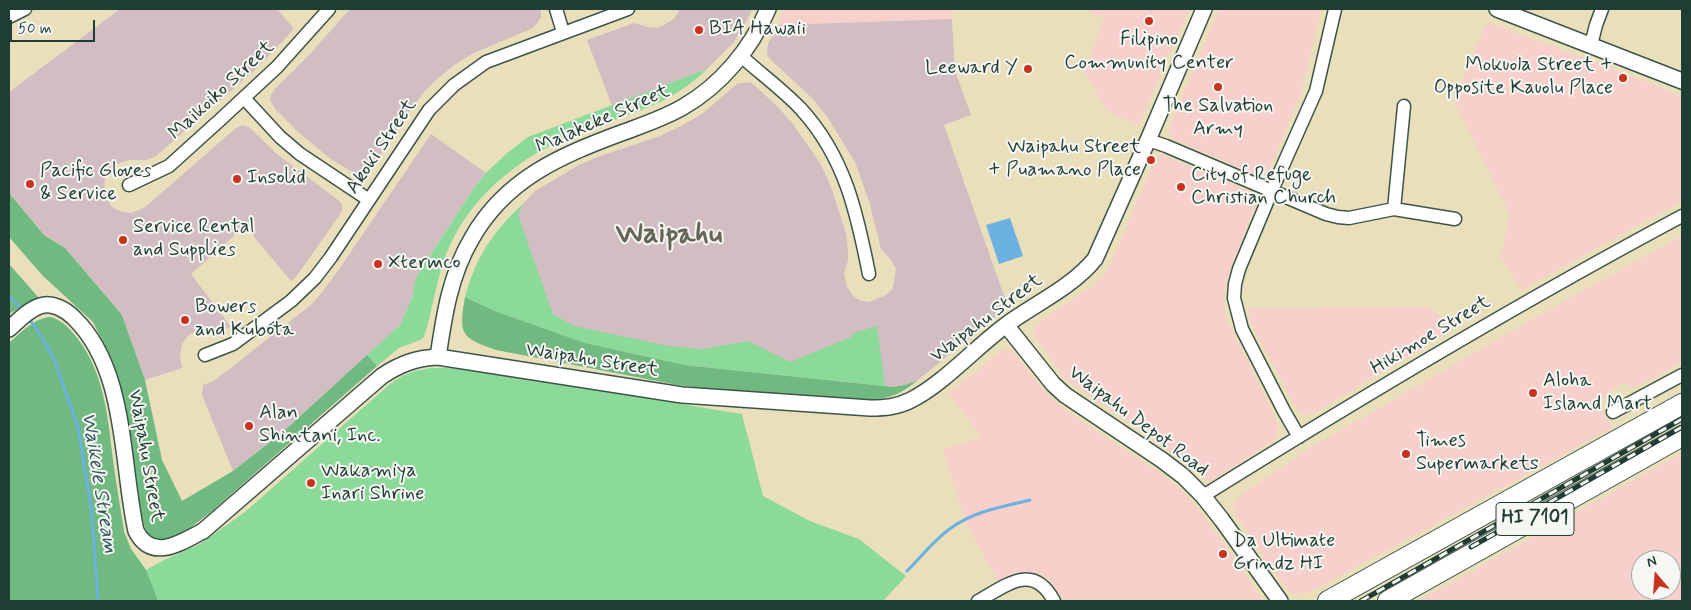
<!DOCTYPE html>
<style>
body{margin:0}
#map{position:relative;width:1691px;height:610px;overflow:hidden;background:#e9dfbb;font-family:Mynerve,sans-serif}
canvas{display:block}
.frame{position:absolute;inset:0;border:10px solid #1f3d34;pointer-events:none}
.north{position:absolute;left:1631px;top:550px;width:50px;height:50px;box-sizing:border-box;background:#f6f6f2;border:1px solid #a0aca6;border-radius:50%;rotate:342deg;font-size:14px;font-weight:700;line-height:20px;text-align:center;color:#1f3d34}
.north::after{content:'';display:block;margin:auto;width:18px;height:22px;background:#c8321e;clip-path:polygon(50% 0,100% 100%,50% 72%,0 100%)}
.scale{position:absolute;left:10px;top:20px;width:85px;height:22px;box-sizing:border-box;border:2px solid #1f3d34;border-top:0;padding-left:6px;font-size:15px;line-height:18px;white-space:nowrap;color:#1f3d34;-webkit-text-stroke:4px #f6f6f2;paint-order:stroke}
</style>
<div id="map">
<canvas width="1691" height="610"></canvas>
<div class="frame"></div>
<div class="north">N</div>
<div class="scale">50 m</div>
</div>
<script>
const g = document.querySelector('canvas').getContext('2d');
g.lineJoin = 'round';
function fillPath(path, color) { g.fillStyle = color; g.fill(path, 'evenodd'); }
function strokePath(path, color, width, dash) { g.strokeStyle = color; g.lineWidth = width; g.lineCap = dash ? 'butt' : 'round'; g.setLineDash(dash || []); g.stroke(path); }
function drawText(font, color, halo, rows, align = 'center') {
  g.font = font + ' Mynerve,sans-serif'; g.lineWidth = 4; g.setLineDash([]); g.textBaseline = 'middle'; g.strokeStyle = halo; g.fillStyle = color; for (const [text, x, y, turn = 0] of rows) {
    g.save(); g.translate(x, y); g.rotate((+turn || 0) * Math.PI / 180); g.textAlign = isNaN(turn) ? turn : align; if (halo) g.strokeText(text, 0, 0); g.fillText(text, 0, 0); g.restore();
  }
}
const built = new Path2D(`
 M784 9H952V19L778 25Z
 M1083 9H1189L1139 125 1107 111 1085 72 1104 18Z
 M1219 9H1321L1301 92 1270 168 1267 171 1260 174 1256 175 1173 139 1169 133V128Z
 M1487 22 1611 68 1663 88 1682 98V201L1521 290 1501 257 1510 215 1454 100Z
 M1161 154 1254 193 1257 197V201L1228 275 1223 297 1227 322 1274 414 1277 423 1278 433 1273 441 1211 481 1205 479 1165 447 1065 379 1035 337 1034 332 1036 325 1094 285 1108 270 1155 159Z
 M1682 236V362L1638 386 1633 388 1625 383 1605 393 1604 398 1599 405 1612 428 1308 593 1294 594 1287 589 1255 544 1233 509 1239 497 1307 450 1566 300Z
 M1428 307 1455 328 1315 413 1309 415 1304 414 1295 407 1251 322 1248 309Z
 M1007 349 1012 351 1046 393 1059 404 1086 424 1164 476 1184 493 1208 521 1263 601H1064L1048 578 1039 573 1027 572 1019 573 999 583 966 523 943 450 983 437 948 394 1003 350Z
 M1682 453V601H1418L1485 564ZM1641 560H1671V590H1641Z`);
const industrial = new Path2D(`
 M120 9H277L294 29 256 69 156 156 147 160H129L117 164 110 170 105 179 104 189 107 200 112 207 122 212 131 213 144 208 236 128 242 125 249 127 277 154 338 200 342 205V210L339 216 298 274 291 281 245 226 191 274 231 327 225 329H202L196 331 188 336 182 344 180 357 182 368 145 380 122 315 65 248 44 235 9 193V92Z
 M350 9H540L541 12V18L533 28 474 53 457 63 437 79 425 91 410 111 372 168 368 172 358 174 352 172 328 157 298 132 275 109 270 99 271 95 275 89 309 55Z
 M680 9H752L747 20 734 42 707 69 612 106 587 40 634 23 648 27 658 28 674 19Z
 M952 19 955 71 971 115 944 125 1008 307 918 380 905 385 893 387 684 365 585 343 489 286 504 243 524 203 535 191 579 165 600 156 660 136 683 125 702 114 737 84 747 82 752 83 777 106 793 124 820 163 831 187 846 233 848 252V260L844 274 847 287 853 296 861 301 869 302 886 295 893 288 896 269 892 261 881 249 869 201 855 162 828 118 814 100 770 59 767 54 768 44 778 25Z
 M431 134 486 173 474 188 416 277 412 298 400 325 284 431 233 471 202 395 203 385 214 381 312 304 322 292 335 275Z`);
const green = new Path2D(`
 M707 69C674 102 637 112 593 127 531 149 473 189 447 252 436 280 433 309 424 337L420 340 399 348 377 366 367 355 400 325 412 298 416 277 474 188 486 173 506 154 528 137Z
 M524 203 518 215 553 314 574 326 669 346 702 349 748 341 790 362 851 337 853 333 877 326 885 386 684 365 585 343 495 311 465 297C476 257 493 231 524 203Z
 M50 317C62 320 69 328 77 338 106 375 108 423 114 468 117 490 121 511 124 532L131 549 146 570 162 561 200 544 245 512 390 384 402 376 415 371 430 368H447L491 373 742 414 763 496 810 521 859 539 906 576 883 601H9V343C22 332 33 319 50 317Z`);
const forest = new Path2D(`
 M9 193 44 235 65 248 122 315 145 380 162 460 182 501 233 471 284 431 367 355 377 366 212 511 186 531 168 539H158L152 537 146 531 140 512 135 484 132 451 125 402 112 360 93 322 43 276 9 237Z
 M9 264 39 298 9 314Z
 M465 297 495 311 585 343 684 365 893 387 905 385 918 380C902 393 892 398 871 400L721 390 678 385 496 350C462 338 458 335 465 297Z
 M50 317C62 320 69 328 77 338 106 375 108 423 114 468 117 490 121 511 124 532L131 549 146 570 158 601H9V343C22 332 33 319 50 317Z`);
const water = new Path2D(`
 M1010 218 1023 256 999 264 986 225Z`);
const stream = new Path2D(`
 M9 296 23 310
 M28 317 41 336 54 359 78 427 92 514 98 601
 M907 571C920 558 935 539 951 528 974 511 1002 507 1030 500`);
const minor = new Path2D(`
 M556 9 563 32
 M9 17 25 9
 M1591 45 1596 25 1602 9
 M741 56C761 74 783 90 801 109 845 157 857 213 869 274
 M244 98 280 137 300 154 369 200
 M1148 140 1166 146 1326 214 1338 217 1349 218 1394 209 1455 219
 M129 185 169 166 221 119 277 67 329 9
 M1394 209 1404 106
 M205 355 233 344 291 301 315 278 331 257 429 110 454 85 486 62 628 9
 M1613 412 1682 375
 M1299 437 1284 411 1242 329 1234 298 1235 284 1239 269 1272 190 1316 91 1335 9
 M1203 496C1360 398 1519 303 1682 216
 M978 601C1007 585 1033 562 1054 601`);
const tertiary = new Path2D(`
 M1497 9 1682 81
 M1006 325 1053 384 1065 395 1162 460 1183 476 1203 496 1222 520 1280 601
 M9 329C18 321 28 310 40 306 52 302 65 309 74 318 127 369 121 463 136 531 152 562 180 543 203 531L382 376C400 364 416 358 438 357L682 395 870 408C885 408 897 407 911 400 943 384 976 347 1006 325 1036 303 1071 288 1095 259L1148 140 1204 9
 M438 357C444 316 450 275 472 238 506 178 562 155 624 132 643 125 664 118 683 107 721 85 751 49 768 9`);
const primary = new Path2D(`
 M1328 601 1682 404
 M1388 601 1682 436`);
const rail = new Path2D(`
 M1471 547 1682 427
 M1361 601 1682 419`);
const markers = [
 [1149,21,5,"#c8321e"],
 [699,30,5,"#c8321e"],
 [1028,69,5,"#c8321e"],
 [1623,78,5,"#c8321e"],
 [1218,87,5,"#c8321e"],
 [1151,160,5,"#c8321e"],
 [237,179,5,"#c8321e"],
 [30,184,5,"#c8321e"],
 [1181,187,5,"#c8321e"],
 [123,240,5,"#c8321e"],
 [378,264,5,"#c8321e"],
 [185,320,5,"#c8321e"],
 [1533,393,5,"#c8321e"],
 [249,426,5,"#c8321e"],
 [1406,454,5,"#c8321e"],
 [311,483,5,"#c8321e"],
 [1223,554,5,"#c8321e"]
];
const shields = [
 [1535,519,78]
];
const shieldNames = [
 ["HI 7101",1535,519]
];
const poiNames = [
 ["BIA Hawaii",709,30],
 ["Filipino",1149,41,"center"],
 ["Community Center",1149,64,"center"],
 ["Mokuola Street +",1613,66,"right"],
 ["Opposite Kauolu Place",1613,89,"right"],
 ["Leeward Y",1018,69,"right"],
 ["The Salvation",1218,107,"center"],
 ["Army",1218,130,"center"],
 ["Waipahu Street",1141,148,"right"],
 ["+ Puamano Place",1141,171,"right"],
 ["Pacific Gloves",40,172],
 ["& Service",40,195],
 ["City of Refuge",1191,176],
 ["Christian Church",1191,199],
 ["Insolid",247,179],
 ["Service Rental",133,228],
 ["and Supplies",133,251],
 ["Xtermco",388,264],
 ["Bowers",195,308],
 ["and Kubota",195,331],
 ["Aloha",1543,382],
 ["Island Mart",1543,405],
 ["Alan",259,414],
 ["Shintani, Inc.",259,437],
 ["Times",1416,442],
 ["Supermarkets",1416,465],
 ["Wakamiya",321,472],
 ["Inari Shrine",321,495],
 ["Da Ultimate",1233,542],
 ["Grindz HI",1233,565]
];
const streetNames = [
 ["Maikoiko Street",222,91,-43],
 ["Malakeke Street",603,120,-24],
 ["Akoki Street",382,147,-56],
 ["Waipahu Street",987,319,-37],
 ["Hikimoe Street",1431,336,-31],
 ["Waipahu Street",592,361,9],
 ["Waipahu Depot Road",1138,422,37],
 ["Waipahu Street",145,456,80]
];
const waterNames = [
 ["Waikele Stream",98,483,81]
];
const townNames = [
 ["Waipahu",669,236]
];
fillPath(built, '#f7d0cb');
fillPath(industrial, '#d2bec2');
fillPath(green, '#8bda99');
fillPath(forest, '#70ba81');
fillPath(water, '#6bb1e1');
strokePath(stream, '#6bb1e1', 3);
strokePath(minor, '#3d5548', 15);
strokePath(tertiary, '#3d5548', 18);
strokePath(primary, '#3d5548', 22);
strokePath(minor, '#fff', 12);
strokePath(tertiary, '#fff', 15);
strokePath(primary, '#fff', 20);
strokePath(rail, '#1f3d34', 5);
strokePath(rail, '#f6f6f2', 3, [9]);
for (const [x, y, r, color] of markers) { const dot = new Path2D(); dot.arc(x, y, r, 0, 2 * Math.PI); g.fillStyle = color; g.fill(dot); strokePath(dot, '#f6f6f2', 2); }
for (const [x, y, w] of shields) { const box = new Path2D(); box.roundRect(x - w / 2, y - 16.5, w, 33, 4); g.fillStyle = '#f6f6f2'; g.fill(box); strokePath(box, '#1f3d34', 1); }
drawText('bold 19px', '#1f3d34', null, shieldNames);
drawText('20px', '#1f3d34', '#f6f6f2', poiNames, 'left');
drawText('20px', '#1f3d34', '#f6f6f2', streetNames);
drawText('italic 21px', '#325a5f', '#f6f6f2', waterNames);
drawText('bold 30px', '#656558', '#f6f6f2', townNames);
</script>
